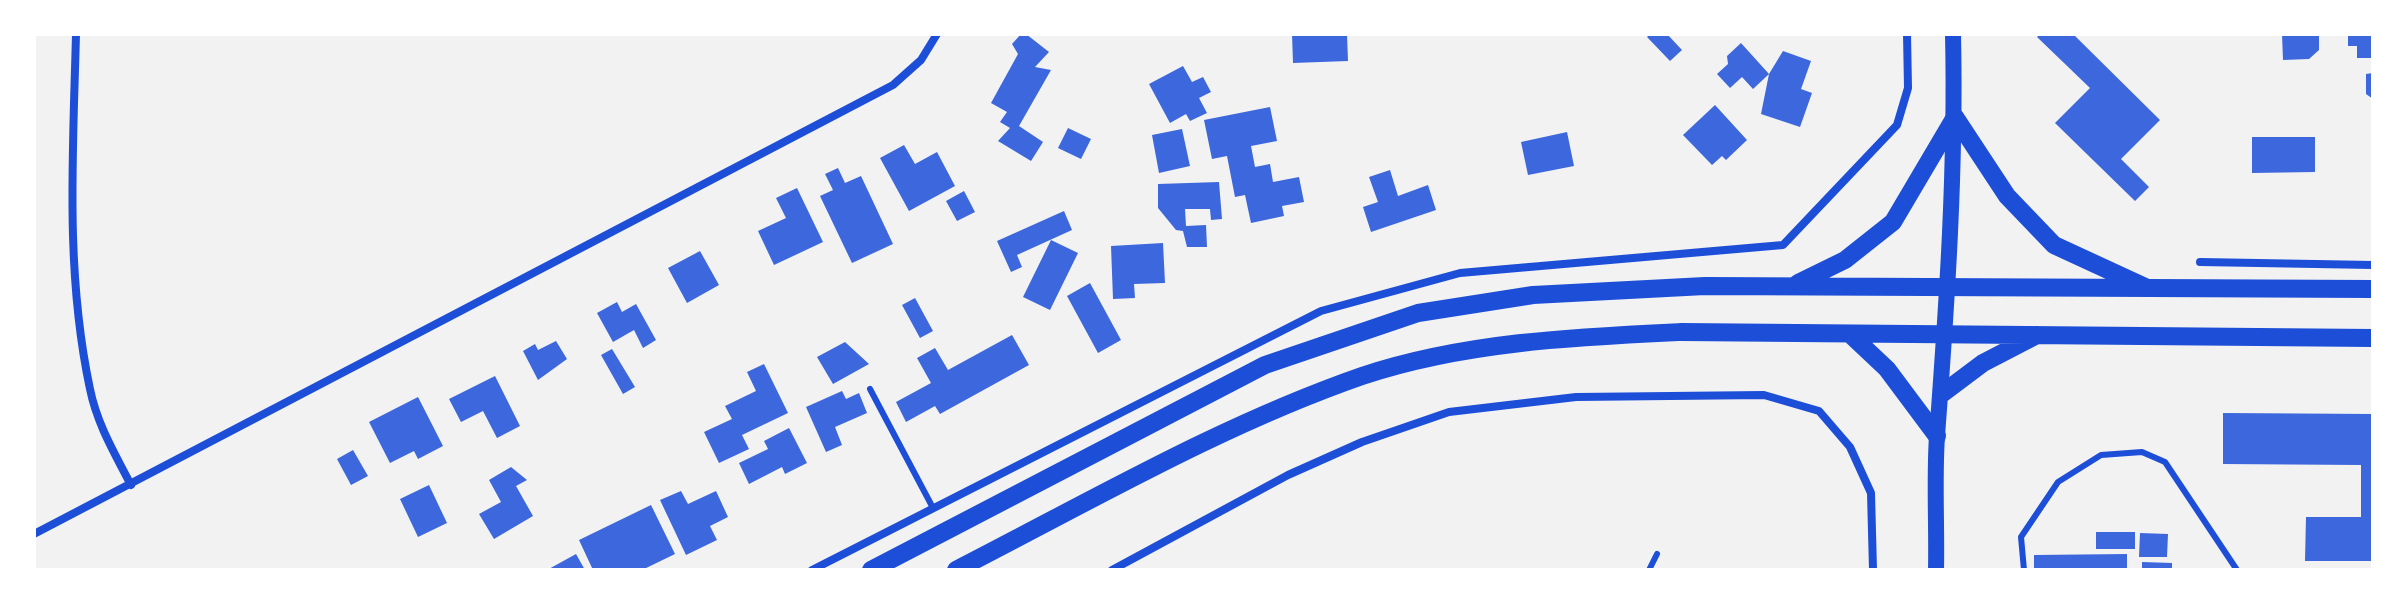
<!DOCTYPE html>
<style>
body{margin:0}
#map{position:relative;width:2407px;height:604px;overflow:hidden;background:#f2f2f2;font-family:"Libre Baskerville",serif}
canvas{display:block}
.frame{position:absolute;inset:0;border:36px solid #fff;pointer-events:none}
</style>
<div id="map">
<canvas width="2407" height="604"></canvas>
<div class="frame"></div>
</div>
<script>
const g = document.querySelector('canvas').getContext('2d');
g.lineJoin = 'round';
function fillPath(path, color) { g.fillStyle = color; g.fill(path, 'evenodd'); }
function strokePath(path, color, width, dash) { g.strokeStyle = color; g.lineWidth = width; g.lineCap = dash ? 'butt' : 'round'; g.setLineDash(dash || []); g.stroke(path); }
const building = new Path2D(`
 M1021 34H1026L1049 52 1035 67 1051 70 1019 126 1043 142 1031 161 998 141 1010 128 1000 122 1007 112 991 103 1018 54 1012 44Z
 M1292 34H1347L1348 61 1293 63Z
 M1650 34H1667L1682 50 1670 61 1647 37Z
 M2040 34H2073L2160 120 2121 159 2149 187 2135 201 2055 123 2090 88 2037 37Z
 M2282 34 2319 36V50L2309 59 2283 60Z
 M2348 34H2373V58H2357V46H2348Z
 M1741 43 1769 74 1753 89 1742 77 1730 88 1717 74 1728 64 1727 56Z
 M1783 51 1811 61 1801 89 1812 93 1800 127 1761 114 1769 74Z
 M1183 66 1192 82 1203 77 1211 92 1199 98 1207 113 1190 121 1186 114 1170 123 1149 84Z
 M2373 73V99L2366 94V74Z
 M1715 105 1747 140 1726 160 1722 156 1712 165 1683 135Z
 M1270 107 1277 141 1251 146 1255 167 1270 164 1273 182 1299 177 1304 202 1282 206 1284 216 1251 223 1245 195 1235 197 1227 156 1212 159 1204 120Z
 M1068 128 1091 139 1081 159 1058 148Z
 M1182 129 1190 166 1159 173 1152 135Z
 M1567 132 1574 166 1528 175 1521 142Z
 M2252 137H2315V172L2252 173Z
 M904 145 915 164 937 152 955 186 909 211 880 158Z
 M838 168 845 183 861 176 893 244 852 263 820 196 833 190 825 174Z
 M1390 170 1398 196 1428 185 1436 210 1371 232 1363 207 1378 202 1369 177Z
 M1219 182 1222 219 1211 220 1210 209H1185L1186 226 1206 225 1207 247H1187L1183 231 1176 230 1158 208V184Z
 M797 188 823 242 774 265 758 231 786 218 776 198Z
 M964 191 975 212 957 221 946 201Z
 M1064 211 1072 230 1017 255 1022 267 1011 272 997 241Z
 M1051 240 1078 253 1050 310 1023 297Z
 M1163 243 1165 283 1134 284 1135 298 1113 299 1111 246Z
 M700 251 719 285 687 303 668 268Z
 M1090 283 1121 340 1098 353 1067 296Z
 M915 298 933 331 920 338 902 305Z
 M617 302 622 312 636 304 656 340 643 348 634 330 613 342 597 313Z
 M1012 335 1029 365 940 414 935 406 906 422 896 402 931 383 917 358 935 348 948 370Z
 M556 341 567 359 538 380 523 351 535 344 538 350Z
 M845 342 869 364 833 384 817 357Z
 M612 349 635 387 623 394 601 355Z
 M764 364 788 413 742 435 749 449 719 463 704 432 732 419 725 406 756 391 747 372Z
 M495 376 520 426 497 438 483 411 461 422 449 399Z
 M842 391 846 399 859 393 867 413 835 427 842 445 826 452 806 407Z
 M418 397 443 446 418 459 414 451 390 463 369 422Z
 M2223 413 2373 414V561H2305L2306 517H2361V465L2223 464Z
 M789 428 807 463 785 474 782 467 749 484 739 463 768 449 764 441Z
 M353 450 368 476 351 485 337 459Z
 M511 467 527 480 516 486 533 516 494 539 479 514 501 502 489 480Z
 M429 485 447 523 418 537 400 499Z
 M681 491 688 504 716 491 728 517 710 526 717 540 686 555 660 500Z
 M651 505 675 554 642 570H593L579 540Z
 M2096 532H2135V549H2096Z
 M2140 533 2168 534 2167 557H2139Z
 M576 554 585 570H547Z
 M2127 554V570H2034V555Z
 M2142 562 2172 563V570H2142Z`);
const service = new Path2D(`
 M870 389 933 508
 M1649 570 1657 554
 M2024 570 2021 537 2058 482 2101 455 2142 452 2165 462 2237 570`);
const minor = new Path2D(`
 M76 34C73 153 65 272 90 389 97 424 115 454 131 485
 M2200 262 2373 265
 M34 534 893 85 921 60 937 34
 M812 570 1321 311 1460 273 1783 245 1897 125 1908 88 1907 34
 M1112 570 1288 475 1362 442 1449 412 1576 397 1764 395 1819 411 1850 447 1871 493 1873 570`);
const secondary = new Path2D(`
 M1936 570C1937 526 1934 480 1937 436 1947 302 1956 169 1953 34`);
const trunk = new Path2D(`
 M1798 283 1845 260 1893 222 1955 117 2007 196 2054 245 2145 287
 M1852 336 1887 369 1937 436
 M1943 393 1983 363 2037 335
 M871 570 1265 365 1418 313 1533 295 1705 286 2373 289
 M956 570C1089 502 1221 425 1362 376 1464 342 1575 337 1681 332L2373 338`);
fillPath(building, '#3d67dc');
strokePath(service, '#1d4ed8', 6);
strokePath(minor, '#1d4ed8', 8);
strokePath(secondary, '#1d4ed8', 16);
strokePath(trunk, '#1d4ed8', 18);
</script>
